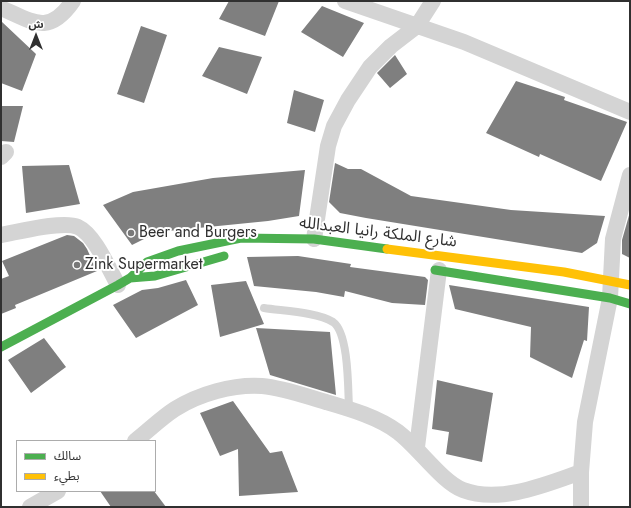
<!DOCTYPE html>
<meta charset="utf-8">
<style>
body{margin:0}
#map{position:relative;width:631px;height:508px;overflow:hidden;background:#fff;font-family:Jost,"Noto Sans Arabic",sans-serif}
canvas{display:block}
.frame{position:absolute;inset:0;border:2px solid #303030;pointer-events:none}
.legend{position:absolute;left:16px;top:440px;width:140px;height:52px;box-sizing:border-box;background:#fff;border:1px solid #acacac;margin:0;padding:5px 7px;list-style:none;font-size:12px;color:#303030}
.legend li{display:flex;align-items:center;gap:8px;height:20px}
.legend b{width:20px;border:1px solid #acacac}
.north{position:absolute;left:16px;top:16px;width:40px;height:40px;-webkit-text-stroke:3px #fff;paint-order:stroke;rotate:0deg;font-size:11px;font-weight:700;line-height:16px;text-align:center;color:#303030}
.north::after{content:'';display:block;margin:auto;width:14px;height:18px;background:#303030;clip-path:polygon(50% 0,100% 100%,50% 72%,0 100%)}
</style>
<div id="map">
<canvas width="631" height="508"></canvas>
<div class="frame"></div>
<ul class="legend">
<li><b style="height:5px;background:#4caf50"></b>سالك</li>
<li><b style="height:5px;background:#ffc107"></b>بطيء</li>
</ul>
<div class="north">ش</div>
</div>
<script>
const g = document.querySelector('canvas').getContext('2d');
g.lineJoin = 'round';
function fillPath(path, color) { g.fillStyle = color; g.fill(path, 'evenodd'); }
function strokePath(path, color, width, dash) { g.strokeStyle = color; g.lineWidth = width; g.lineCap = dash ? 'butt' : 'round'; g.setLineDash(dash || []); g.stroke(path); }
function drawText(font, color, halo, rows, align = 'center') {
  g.font = font + ' Jost,"Noto Sans Arabic",sans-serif'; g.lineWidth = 4; g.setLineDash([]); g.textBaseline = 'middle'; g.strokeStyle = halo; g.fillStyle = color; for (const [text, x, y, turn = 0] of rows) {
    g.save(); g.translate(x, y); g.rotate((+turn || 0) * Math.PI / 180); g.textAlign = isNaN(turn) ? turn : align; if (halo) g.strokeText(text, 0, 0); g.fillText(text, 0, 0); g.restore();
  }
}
const building = new Path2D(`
 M229 1H279L265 36 219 19Z
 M322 6 364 23 343 57 301 32Z
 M1 21 36 54 22 91 1 83Z
 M141 26 167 35 144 103 117 94Z
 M219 47 262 57 247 94 202 76Z
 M395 55 407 74 390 88 377 73Z
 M516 81 565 97 564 100 627 122 601 181 540 154 539 157 486 133Z
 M294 90 324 100 315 132 287 123Z
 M1 106H23L14 142 1 141Z
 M335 163 348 169H361L411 196 511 210 605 216 597 243 582 253 366 218 340 213 329 202Z
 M69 165 80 204 26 213 22 166Z
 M305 170 299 216 268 221 158 232 132 245 103 205 133 192 213 178Z
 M630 212V258L622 254V240Z
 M67 235 74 236 83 243 87 249 97 271 15 305 16 308 1 314V279L9 276 2 261Z
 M298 256 351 264 350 267 425 277 428 280 425 305 392 303 345 291 344 297 316 292 254 286 247 257Z
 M186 280 198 305 136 338 113 305 142 290 158 288Z
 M246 281 264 324 220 337 211 285Z
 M449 285 589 307 587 341 584 340 572 378 530 357 531 327 455 309Z
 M256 328 330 332 336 395 270 375Z
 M44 338 66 367 31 393 8 360Z
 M437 380 493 393 482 462 446 454 449 432 432 429Z
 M233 401 270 453 282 451 298 492 239 496 238 449 220 456 200 413Z
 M100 491H154L166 507H111Z`);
const lane = new Path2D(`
 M264 308C283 311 317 312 333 322 349 333 348 390 349 409`);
const street = new Path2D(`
 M345 1 464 42 630 112
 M1 8C33 22 49 36 73 1
 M1 157 6 152
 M1 235C18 232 63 220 78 227 94 234 109 269 118 285
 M314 239 328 146 334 126 348 100 370 67 391 46 417 26 433 1
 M135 441C148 431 161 418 175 409 199 394 233 384 262 386 284 388 305 396 326 402 350 409 378 417 398 432 419 448 442 482 463 490 500 504 547 484 581 472
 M417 447 439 270
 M30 507 58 491
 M581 507V472L585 422 610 298 613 239 630 175`);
const fast = new Path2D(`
 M435 270 610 298 630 304
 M130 278 155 276 224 256
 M1 347 118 285 130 278 147 262 178 251 241 238 314 239 387 249`);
const slow = new Path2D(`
 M387 249 564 272 630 285`);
const markers = [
 [131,233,4,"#787878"],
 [77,265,4,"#787878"]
];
const poiNames = [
 ["Beer and Burgers",139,233],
 ["Zink Supermarket",85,265]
];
const streetNames = [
 ["شارع الملكة رانيا العبدالله",378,233,7]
];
fillPath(building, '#7f7f7f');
strokePath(lane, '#d4d4d4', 8);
strokePath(street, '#d4d4d4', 16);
strokePath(fast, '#4caf50', 9);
strokePath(slow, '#ffc107', 9);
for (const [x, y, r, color] of markers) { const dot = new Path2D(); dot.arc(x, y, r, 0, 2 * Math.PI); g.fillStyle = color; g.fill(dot); strokePath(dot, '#fff', 1.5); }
drawText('16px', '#303030', '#fff', poiNames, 'left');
drawText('16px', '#303030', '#fff', streetNames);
</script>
